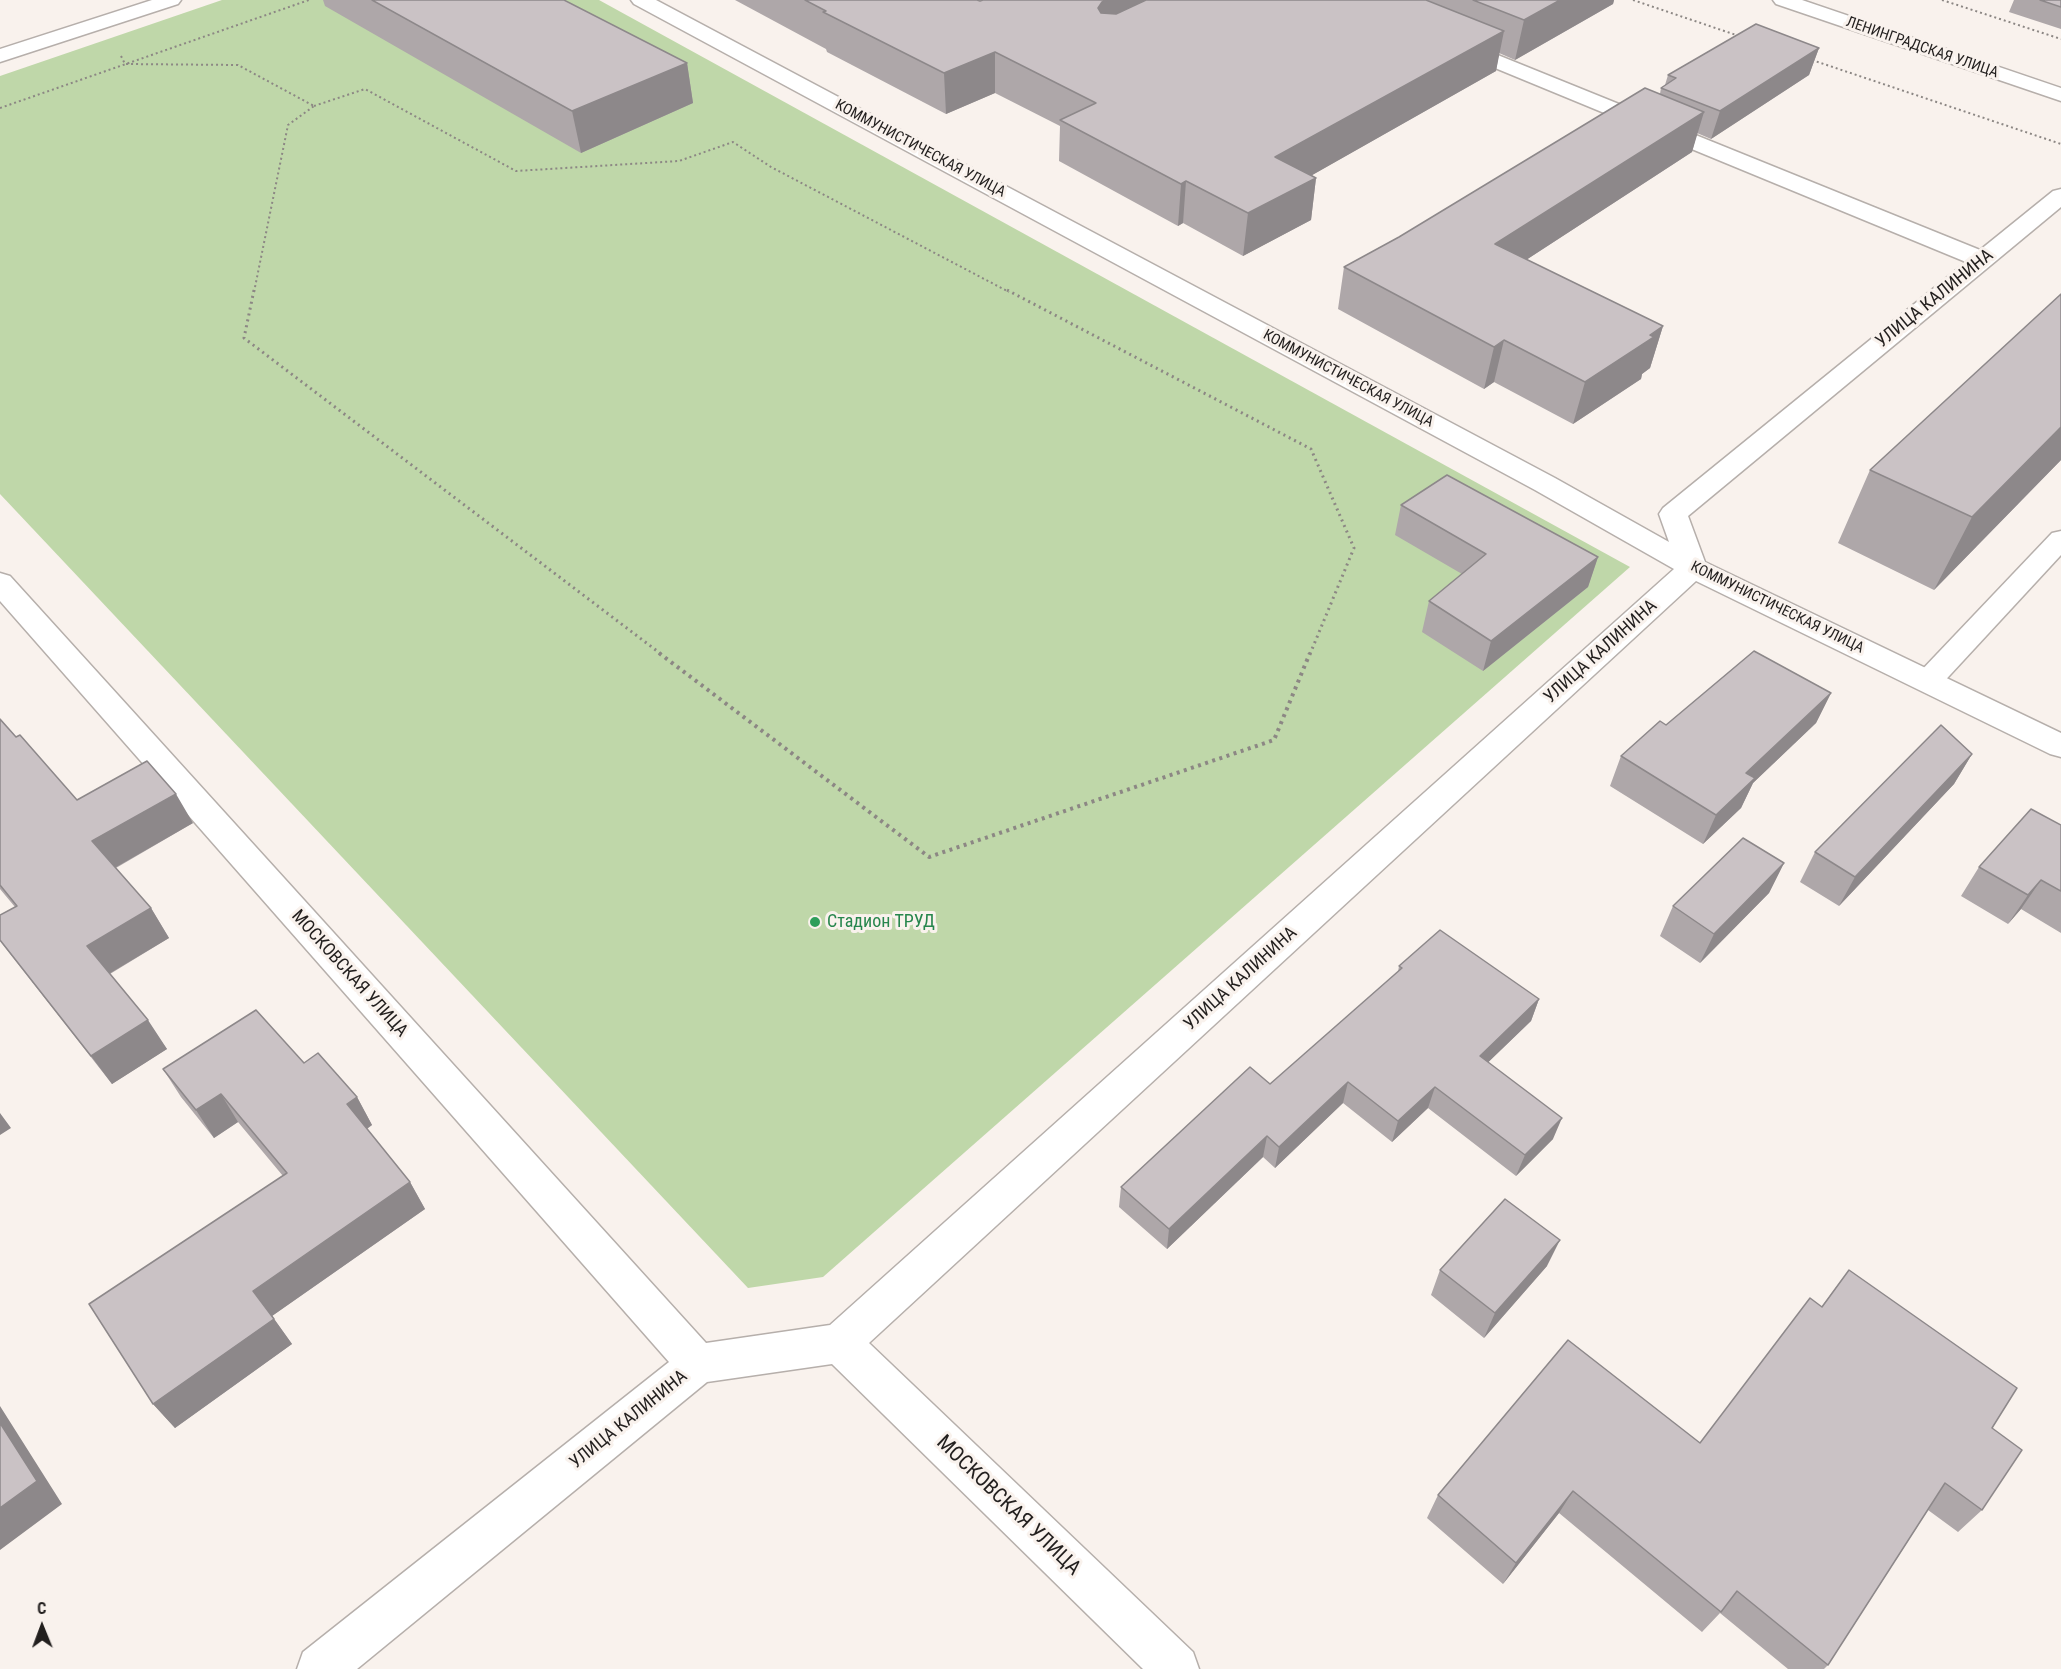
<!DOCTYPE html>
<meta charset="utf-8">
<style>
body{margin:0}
#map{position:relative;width:2061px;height:1669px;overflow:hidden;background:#f9f2ed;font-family:"Roboto Condensed",sans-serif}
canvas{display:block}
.north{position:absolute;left:12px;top:1597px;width:60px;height:60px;-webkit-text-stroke:4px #f9f2ed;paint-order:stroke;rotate:359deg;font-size:16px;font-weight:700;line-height:24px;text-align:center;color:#221f1e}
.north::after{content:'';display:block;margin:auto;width:21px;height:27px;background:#221f1e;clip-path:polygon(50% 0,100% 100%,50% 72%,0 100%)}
</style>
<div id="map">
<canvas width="2061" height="1669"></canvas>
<div class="north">С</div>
</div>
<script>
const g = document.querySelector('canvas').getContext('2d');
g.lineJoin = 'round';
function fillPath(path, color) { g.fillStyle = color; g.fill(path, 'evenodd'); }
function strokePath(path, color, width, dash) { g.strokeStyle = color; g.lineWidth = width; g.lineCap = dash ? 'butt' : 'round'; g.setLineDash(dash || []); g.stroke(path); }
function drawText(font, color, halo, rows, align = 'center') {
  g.font = font + ' "Roboto Condensed",sans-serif'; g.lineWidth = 6; g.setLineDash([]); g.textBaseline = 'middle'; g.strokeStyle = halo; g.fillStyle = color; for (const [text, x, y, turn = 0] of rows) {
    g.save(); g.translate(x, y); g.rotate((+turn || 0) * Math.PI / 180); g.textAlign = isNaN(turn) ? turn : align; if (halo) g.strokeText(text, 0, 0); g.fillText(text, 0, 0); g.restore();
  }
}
const green = new Path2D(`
 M222 0H599L1630 567 823 1277 748 1288 0 494V76Z`);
const pathFar2 = new Path2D(`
 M1633 0 1739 36
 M1942 0 2061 39
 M121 56 125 64 238 65 314 106
 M1812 60 2061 144
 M314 106 365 89 516 171 679 161 733 142 771 167 1009 292
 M0 108 309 0
 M254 292 288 125 314 106`);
const pathFar1 = new Path2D(`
 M254 290 244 338 661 654
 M1007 290 1311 449 1354 548 1310 654`);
const path = new Path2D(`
 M659 653 929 857 1274 740 1310 653`);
const lane = new Path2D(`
 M2061 531V555L1938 688 1928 691 1918 688 1914 681 1918 674 2052 533Z`);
const street = new Path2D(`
 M631 0H656L1555 478 1669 542 1659 514 1663 508 1966 262 1449 49 1446 45 1449 41H1463L1980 250 2053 191 2061 189V207L1688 516 1705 562 2061 733V757L2050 754 1696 581 869 1343 1193 1652 1199 1669H1143L832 1364 707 1382 357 1669H297L303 1652 669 1362 0 601V573L10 576 706 1343 830 1325 1674 569 1535 490 634 4Z`);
const secondary = new Path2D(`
 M152 0H181L178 4 0 62V49Z
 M1773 0H1802L2061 88V101L1776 4Z`);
const wall = new Path2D(`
 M323 0H564L687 63 693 103 581 153 325 6Z
 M735 0H977L980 1 983 0H1614L1613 4 1515 60 1499 53 1496 71 1312 175 1316 178 1311 220 1243 256 1183 223 1178 226 1059 161 1060 126 995 93 946 114 827 52 826 49Z
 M2014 0H2061V29L2009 12Z
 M1819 48 1809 75 1711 139 1697 133 1692 152 1526 260 1663 326 1650 368 1642 374 1641 379 1573 424 1494 382 1484 389 1338 309 1344 267 1660 94 1661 88 1665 85 1668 75Z
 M2061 460 1934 590 1838 543 1870 470Z
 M1401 505 1598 557 1588 587 1483 671 1422 632 1429 601 1462 574 1395 535Z
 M1831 693 1816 723 1753 783 1741 808 1703 844 1610 786 1621 756 1666 725Z
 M0 719 16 737 77 800 193 823 116 868 151 908 169 938 110 974 167 1049 112 1084 0 941V915L15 907 0 889Z
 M1972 754 1954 784 1839 906 1800 882 1815 852Z
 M2061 825V933L2021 909 2008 924 1961 896 1979 867Z
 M1784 863 1769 893 1700 963 1660 936 1673 906Z
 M1399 966 1539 999 1531 1021 1488 1062 1553 1139 1516 1176 1428 1108 1392 1142 1343 1103 1275 1168 1263 1157 1167 1249 1119 1207 1121 1187 1270 1084 1398 972Z
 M304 1063 357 1097 372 1125 367 1129 410 1182 425 1209 272 1316 292 1344 175 1428 153 1404 283 1176 238 1122 214 1138 181 1097 163 1069Z
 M1547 1266 1484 1338 1431 1295 1440 1270Z
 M1849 1270 1992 1428 1982 1510 1958 1532 1928 1510 1828 1665 1824 1669H1788L1720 1613 1702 1632 1559 1513 1503 1584 1427 1518 1438 1495 1700 1443 1822 1306Z`);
const shadedWall = new Path2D(`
 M1107 0H1187L1101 42 1098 8 1102 2Z
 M1560 0H1614L1613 4 1515 60 1524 20Z
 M1504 31 1496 71 1270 199 1275 157Z
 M1819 48 1809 75 1711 139 1720 111Z
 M995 52V93L946 114 944 73Z
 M687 63 693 103 581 153 572 111Z
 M1704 112 1692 152 1486 286 1495 244Z
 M1316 178 1311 220 1243 256 1248 213Z
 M1186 181 1183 223 1178 226 1181 184Z
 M1663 326 1650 368 1642 374 1641 379 1573 424 1585 382Z
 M1504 340 1494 382 1484 389 1494 347Z
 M2061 427V460L1934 590 1972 517Z
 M1598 557 1588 587 1483 671 1491 641Z
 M1831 693 1816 723 1753 783 1741 808 1703 844 1716 815 1746 773Z
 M1972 754 1954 784 1839 906 1855 877Z
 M176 794 193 823 111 870 92 841Z
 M1784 863 1769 893 1700 963 1714 934Z
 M2041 880 2021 909 2008 924 2028 895Z
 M151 908 169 938 107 975 87 946Z
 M1539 999 1531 1021 1472 1078 1480 1056Z
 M148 1020 167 1049 112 1084 91 1056Z
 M1348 1082 1343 1103 1275 1168 1279 1147Z
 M1435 1087 1428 1108 1392 1142 1398 1121Z
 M221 1094 238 1122 214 1138 196 1110Z
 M357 1097 372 1125 362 1132 347 1104Z
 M0 1113 11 1128 0 1135Z
 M1562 1118 1553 1139 1516 1176 1525 1155Z
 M1267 1136 1263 1157 1167 1249 1169 1229Z
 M410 1182 425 1209 272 1316 292 1344 175 1428 153 1404 253 1291Z
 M1560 1240 1547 1266 1484 1338 1495 1313Z
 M0 1406 62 1504 0 1550Z
 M1573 1491 1559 1513 1503 1584 1516 1563Z`);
const building = new Path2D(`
 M372 0H564L687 63 572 111Z
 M805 0H977L980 1 983 0H1107L1102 2 1098 8 1101 13 1116 14 1146 0H1426L1504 31 1275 157 1316 178 1248 213 1186 181 1181 184 1060 120 1096 103 995 52 944 73 823 12 826 11Z
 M1473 0H1560L1524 20Z
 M2040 0H2061V7Z
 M1756 24 1819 48 1720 111 1661 88 1676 78 1668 75Z
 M1645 88 1704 112 1495 244 1663 326 1650 335 1654 337 1585 382 1504 340 1494 347 1344 267 1399 237Z
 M2061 294V427L1972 517 1870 470Z
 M1447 475 1598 557 1491 641 1429 601 1486 554 1401 505Z
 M1754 651 1831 693 1746 773 1755 778 1716 815 1621 756 1660 721 1666 725Z
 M0 719 16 737 20 735 77 800 147 761 176 794 92 841 151 908 87 946 148 1020 91 1056 0 940V915L17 906 0 885Z
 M1941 725 1972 754 1855 877 1815 852Z
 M2031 809 2061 825V891L2041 880 2028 895 1979 867Z
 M1743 838 1784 863 1714 934 1673 906Z
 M1440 930 1539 999 1480 1056 1562 1118 1525 1155 1435 1087 1398 1121 1348 1082 1279 1147 1267 1136 1169 1229 1121 1187 1250 1067 1270 1084 1402 968 1399 966Z
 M256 1010 304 1063 318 1053 357 1097 347 1104 410 1182 253 1291 274 1319 153 1404 89 1304 287 1173 221 1094 196 1110 163 1069Z
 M1505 1199 1560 1240 1495 1313 1440 1270Z
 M1849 1270 2017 1388 1992 1428 2022 1450 1982 1510 1945 1483 1828 1665 1737 1591 1721 1612 1573 1491 1516 1563 1438 1495 1568 1340 1700 1443 1810 1298 1822 1307Z
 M0 1423 37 1481 0 1508Z`);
const markers = [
 [815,922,6,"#2e9e5b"]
];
const farStreetnames = [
 ["ЛЕНИНГРАДСКАЯ УЛИЦА",1922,48,19],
 ["КОММУНИСТИЧЕСКАЯ УЛИЦА",920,149,28],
 ["КОММУНИСТИЧЕСКАЯ УЛИЦА",1348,379,28],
 ["КОММУНИСТИЧЕСКАЯ УЛИЦА",1777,608,26]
];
const streetNames = [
 ["УЛИЦА КАЛИНИНА",1935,299,-39],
 ["УЛИЦА КАЛИНИНА",1601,652,-42],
 ["МОСКОВСКАЯ УЛИЦА",349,974,48],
 ["УЛИЦА КАЛИНИНА",1241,979,-42],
 ["УЛИЦА КАЛИНИНА",629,1420,-39]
];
const leisureNames = [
 ["Стадион ТРУД",827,922]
];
const nearStreetnames = [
 ["МОСКОВСКАЯ УЛИЦА",1008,1506,44]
];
fillPath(green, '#bfd7a9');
strokePath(lane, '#b6afab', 3);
strokePath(street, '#b6afab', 3);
strokePath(secondary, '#b6afab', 3);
strokePath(pathFar2, '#8c8784', 2, [2, 3]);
strokePath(pathFar1, '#8c8784', 3, [2, 4]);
strokePath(path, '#8c8784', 4, [3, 4.5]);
fillPath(lane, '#fff');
fillPath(street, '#fff');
fillPath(secondary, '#fff');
fillPath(wall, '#aea7a9');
fillPath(shadedWall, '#8d888a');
fillPath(building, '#cac2c5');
strokePath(building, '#8d888a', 1.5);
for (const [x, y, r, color] of markers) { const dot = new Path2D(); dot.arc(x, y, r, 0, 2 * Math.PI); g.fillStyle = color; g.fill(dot); strokePath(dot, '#f9f2ed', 2); }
drawText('15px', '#221f1e', '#f9f2ed', farStreetnames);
drawText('18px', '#221f1e', '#f9f2ed', streetNames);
drawText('18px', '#27864d', '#f9f2ed', leisureNames, 'left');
drawText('21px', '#221f1e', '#f9f2ed', nearStreetnames);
</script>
